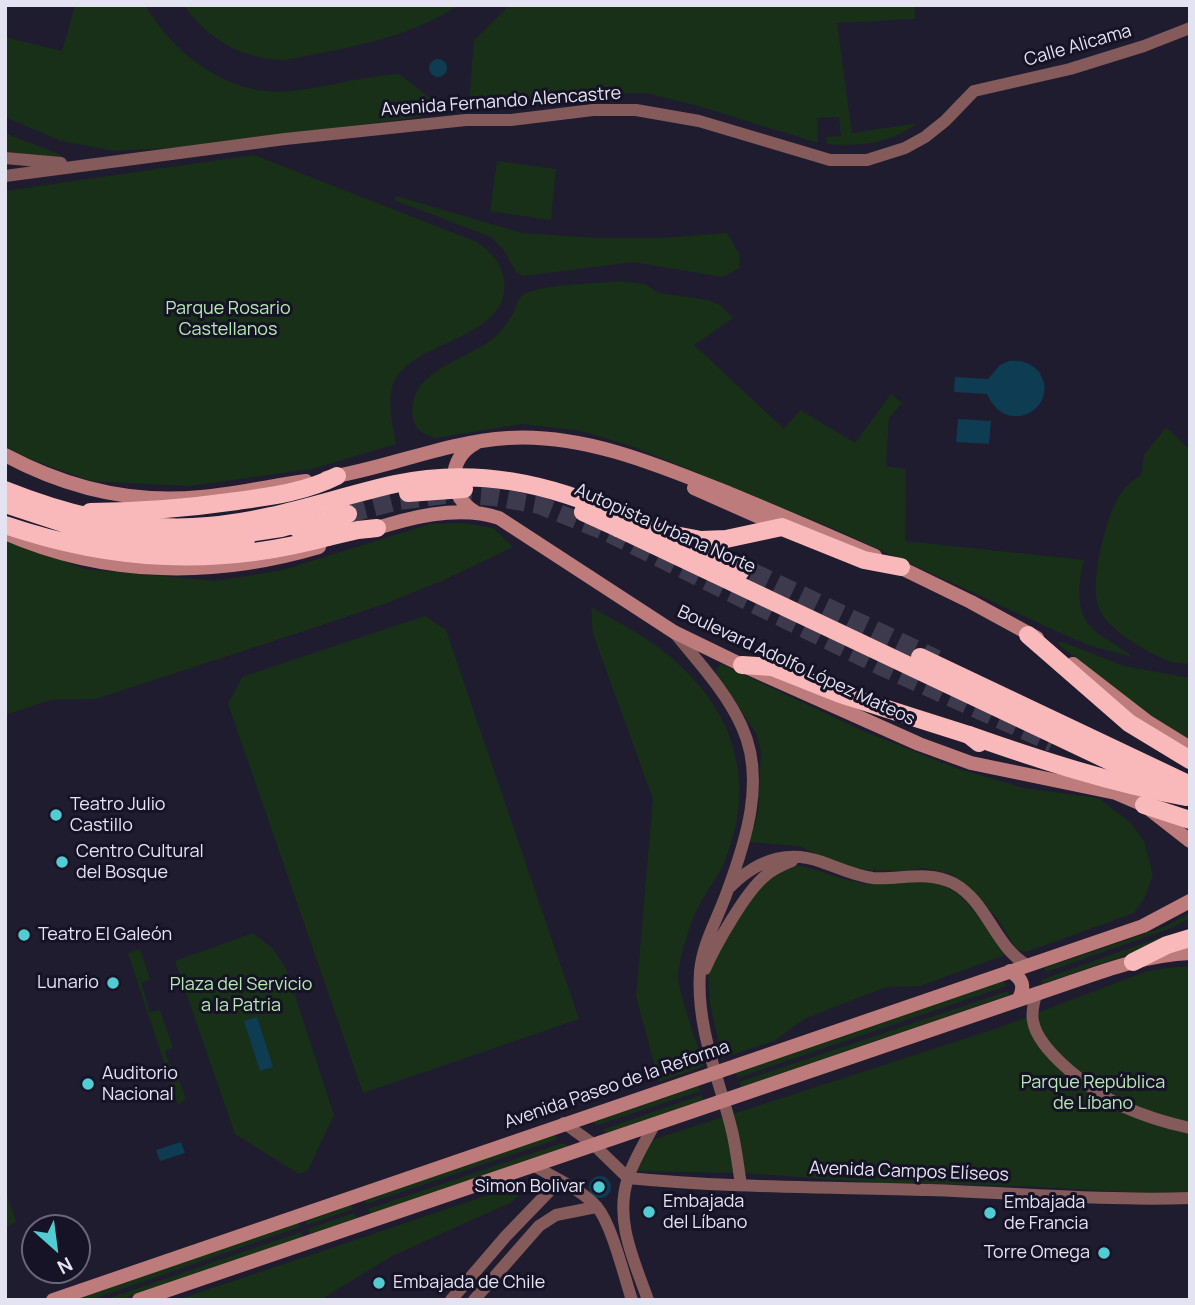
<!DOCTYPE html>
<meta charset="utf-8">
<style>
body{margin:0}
#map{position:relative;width:1195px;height:1305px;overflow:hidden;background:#1f1c30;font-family:Manrope,sans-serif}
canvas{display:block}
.frame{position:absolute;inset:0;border:7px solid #e4e3f1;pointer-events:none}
.north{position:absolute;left:21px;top:1214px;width:70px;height:70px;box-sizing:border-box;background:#161326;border:2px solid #686677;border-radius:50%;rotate:152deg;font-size:19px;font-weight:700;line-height:28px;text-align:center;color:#e4e3f1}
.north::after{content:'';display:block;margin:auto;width:24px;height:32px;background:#51ccd3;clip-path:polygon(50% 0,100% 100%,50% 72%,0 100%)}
</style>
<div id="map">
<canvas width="1195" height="1305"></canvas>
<div class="frame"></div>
<div class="north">N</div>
</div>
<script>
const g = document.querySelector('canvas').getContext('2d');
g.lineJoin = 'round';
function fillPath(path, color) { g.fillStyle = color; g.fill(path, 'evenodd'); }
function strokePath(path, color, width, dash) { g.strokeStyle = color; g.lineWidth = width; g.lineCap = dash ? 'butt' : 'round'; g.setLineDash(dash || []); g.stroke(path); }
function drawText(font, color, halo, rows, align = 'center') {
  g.font = font + ' Manrope,sans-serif'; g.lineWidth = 6; g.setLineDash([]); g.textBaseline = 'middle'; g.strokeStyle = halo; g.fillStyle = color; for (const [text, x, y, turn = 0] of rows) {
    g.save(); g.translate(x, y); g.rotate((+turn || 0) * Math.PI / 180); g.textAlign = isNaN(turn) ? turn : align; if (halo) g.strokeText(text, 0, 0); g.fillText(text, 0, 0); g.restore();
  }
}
const green = new Path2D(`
 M75 5H145C174 55 230 98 292 91 328 87 363 76 399 74L434 101 436 107 429 114 419 117 204 146 114 151 61 141 5 117V37L62 51Z
 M184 5H459C403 41 348 47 285 60 244 60 206 39 184 5Z
 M510 5H915V19L837 23 852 133 918 123C892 143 860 147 827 144L826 137 841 136 839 117 817 118 818 142H815L695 105 646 93H585L476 108 471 107 469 103 474 40Z
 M5 133 61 155 62 159 5 152Z
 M254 155 477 242C490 251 502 263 504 280 511 336 425 339 398 375 384 393 393 424 396 444L312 469 189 486 91 481 24 457 5 446V191Z
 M497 161 556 169 551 220 490 211Z
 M396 196 522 233 596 238H662L727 233 740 255 739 268 723 277 633 262 524 276 516 272 504 250 491 237 394 200Z
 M618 281 645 284 658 293 708 300 720 305 733 318 694 345 784 429 800 410 855 443 891 394 902 403 889 418 886 466 906 469 905 541 1084 560C1079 580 1074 610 1092 628 1103 639 1120 646 1132 657L1088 645 1063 634 839 531 631 446 582 431 522 424 435 438C424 435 415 430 413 418 406 371 463 362 491 340 500 333 507 324 512 315 517 306 516 298 526 293 547 284 594 284 618 281Z
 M1166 427 1190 450V664C1183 663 1175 663 1169 661 1149 654 1109 630 1100 611 1088 587 1104 526 1116 502 1122 490 1130 481 1141 475L1144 455Z
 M464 523 493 528 513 547 444 580 387 603 310 629 96 699 50 700 5 715V539L85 569 216 581 283 570 430 524Z
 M591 607C613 620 639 632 659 648 731 702 760 777 724 863 718 877 707 890 700 904 689 925 681 951 678 975 677 989 699 1049 704 1066L659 1082 636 996 653 799 593 634Z
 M425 616 446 630 579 1019 363 1093 228 704 242 677Z
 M1060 641 1124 666 1190 678V740L1134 705 1058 644Z
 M721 664 863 731 956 768 1024 788 1098 798 1130 822 1144 841 1153 875 1145 897 1134 913 1026 952 1017 950 997 918 972 891 951 874 924 868 902 871 868 870 841 866 799 846 749 842 758 813 761 752 757 735 715 671Z
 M794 865C817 868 838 879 861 883 883 886 907 878 926 880 966 885 983 927 1005 955L920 986 886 987 804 1019 774 1041 722 1058 710 1004 708 970 724 929 771 874Z
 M1190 913V918L1171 928 1046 972 1044 968 1164 927Z
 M1190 930 1132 953 1042 984 1041 980 1167 935Z
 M253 933 273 949 286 968 334 1115 308 1170 299 1174 235 1134 175 961Z
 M140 949 150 979 141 983 150 1012 160 1010 173 1048 165 1051 169 1064 179 1069 182 1075 178 1077 186 1099 178 1105 128 953Z
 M1175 967H1190V1192L1143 1193 1024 1186 879 1183 746 1173 636 1171 649 1141 998 1028 1147 971Z
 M1004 981 1006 986 737 1078 736 1073Z
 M1008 991 1009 995 741 1087 739 1082Z
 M699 1086 700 1091 597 1125 593 1122Z
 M701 1095 703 1100 607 1133 602 1130Z
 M553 1135 558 1139 366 1204 365 1199Z
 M563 1143 568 1146 370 1214 368 1209Z
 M533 1180 512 1202 392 1256 320 1300H177Z
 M5 1189 16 1222 7 1227Z
 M351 1204 353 1209 307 1225 305 1220Z
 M354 1213 356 1218 310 1234 308 1229Z
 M298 1222 300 1227 90 1300H73Z
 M301 1232 303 1237 119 1300H104Z`);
const water = new Path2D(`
 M429 68a9 9 0 1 1 18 0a9 9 0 1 1-18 0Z
 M1009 361C1020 360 1031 362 1039 372 1062 406 1007 440 987 394L954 392 955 377 988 379 1000 365Z
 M958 419 991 421 989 444 956 442Z
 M257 1017 273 1067 260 1071 244 1021Z
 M181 1142 185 1153 160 1161 156 1150Z
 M589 1187a11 11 0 1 1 22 0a11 11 0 1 1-22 0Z`);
const motorwayTunnel = new Path2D(`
 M348 514 399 501 454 494 494 497 539 505 606 532 880 666 1052 743
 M728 560 937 659`);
const tertiary = new Path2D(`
 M5 158 61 163
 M5 176 285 139 466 120H511L593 110H636L699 121 830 160H867L905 148 925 137 945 121 974 91 1070 69 1144 46 1190 28
 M674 632C698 662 726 691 742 727 766 779 746 841 727 892 718 918 702 944 700 972 696 1026 718 1076 731 1127 736 1146 738 1166 741 1185
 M730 887C756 861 786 849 822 862 839 868 855 876 873 878 900 880 927 870 953 883 988 902 994 946 1027 965
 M705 969C715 946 745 893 764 877 772 869 782 865 792 861
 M1036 994C1034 1003 1031 1012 1033 1021 1038 1052 1095 1093 1122 1106 1144 1116 1167 1123 1190 1128
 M564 1123 593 1144 628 1178
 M533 1165C554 1178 581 1189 597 1207 612 1225 624 1276 632 1300
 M628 1178C728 1188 829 1187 930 1190 1016 1193 1103 1201 1190 1198
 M451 1300 506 1236 560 1180
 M474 1300 539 1226 556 1215 596 1207
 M648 1300C634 1260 614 1220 628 1178 634 1159 646 1141 655 1123`);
const secondary = new Path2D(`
 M5 455C65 487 132 504 201 497 236 494 271 486 306 481
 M326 478C388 468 445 442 508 438 585 433 663 467 733 495 781 515 828 535 875 556
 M694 488 782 527
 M475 512C447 495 447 458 476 443
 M368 531C407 518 458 504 499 518L674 632 742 665 919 744 971 763 1116 793 1144 805 1190 841
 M5 533C106 577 214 578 319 547
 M893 564 971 602 1037 638
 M1073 664 1148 722 1190 748
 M1010 971C1023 979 1025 986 1019 999
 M53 1300 1143 926 1190 901
 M139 1300 1036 994C1086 978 1137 955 1190 953`);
const motorway = new Path2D(`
 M90 512C139 512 188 508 237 501 272 496 305 492 337 476
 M623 517 740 572
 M297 528 348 514
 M618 528 1171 790
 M328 537 358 530 377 528
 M701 540 726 539 782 527 864 560 901 567
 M130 542 197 544 246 540
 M1028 635 1129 723 1190 760
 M920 657 1190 785
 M742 665 772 667 840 694 969 735 979 743
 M1144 805 1190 820
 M1133 962 1167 945 1190 938`);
const motorwayBridge = new Path2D(`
 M5 490C70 516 138 533 208 526 273 521 332 498 395 484 475 467 550 483 623 517
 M408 493 464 489
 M5 504 81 529 147 538
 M583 512 618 528
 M5 525C114 562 217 567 328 537
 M654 531 701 540
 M228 536 281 528 310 520
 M969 735C1040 760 1111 783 1186 797`);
const markers = [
 [56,815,7,"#51ccd3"],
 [62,862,7,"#51ccd3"],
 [24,935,7,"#51ccd3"],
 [113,983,7,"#51ccd3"],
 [88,1084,7,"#51ccd3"],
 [599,1187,7,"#51ccd3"],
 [649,1212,7,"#51ccd3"],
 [990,1213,7,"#51ccd3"],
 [1104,1253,7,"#51ccd3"],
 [379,1283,7,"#51ccd3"]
];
const streetNames = [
 ["Calle Alicama",1078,46,-16],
 ["Avenida Fernando Alencastre",501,102,-4],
 ["Autopista Urbana Norte",665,529,24],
 ["Boulevard Adolfo López Mateos",796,666,25],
 ["Avenida Paseo de la Reforma",617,1085,-19],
 ["Avenida Campos Elíseos",909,1172,2]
];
const parkNames = [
 ["Parque Rosario",228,309],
 ["Castellanos",228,330],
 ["Plaza del Servicio",241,985],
 ["a la Patria",241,1006],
 ["Parque República",1093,1083],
 ["de Líbano",1093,1104]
];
const poiNames = [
 ["Teatro Julio",70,805],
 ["Castillo",70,826],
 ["Centro Cultural",76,852],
 ["del Bosque",76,873],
 ["Teatro El Galeón",38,935],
 ["Lunario",99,983,"right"],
 ["Auditorio",102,1074],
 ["Nacional",102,1095],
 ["Simon Bolivar",585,1187,"right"],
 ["Embajada",663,1202],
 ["del Líbano",663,1223],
 ["Embajada",1004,1203],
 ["de Francia",1004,1224],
 ["Torre Omega",1090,1253,"right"],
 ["Embajada de Chile",393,1283]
];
fillPath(green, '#183017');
fillPath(water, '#0d3c53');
strokePath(motorwayTunnel, '#3d3a4d', 18, [18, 9]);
strokePath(tertiary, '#845a5b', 12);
strokePath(secondary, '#bd7b7c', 14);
strokePath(motorway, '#f9b9ba', 18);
strokePath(motorwayBridge, '#f9b9ba', 18);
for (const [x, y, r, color] of markers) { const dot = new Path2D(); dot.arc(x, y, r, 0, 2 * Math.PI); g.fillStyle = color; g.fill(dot); strokePath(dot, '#161326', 2.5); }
drawText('18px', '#e4e3f1', '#161326', streetNames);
drawText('18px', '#b5e9b0', '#161326', parkNames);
drawText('18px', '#e4e3f1', '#161326', poiNames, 'left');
</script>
